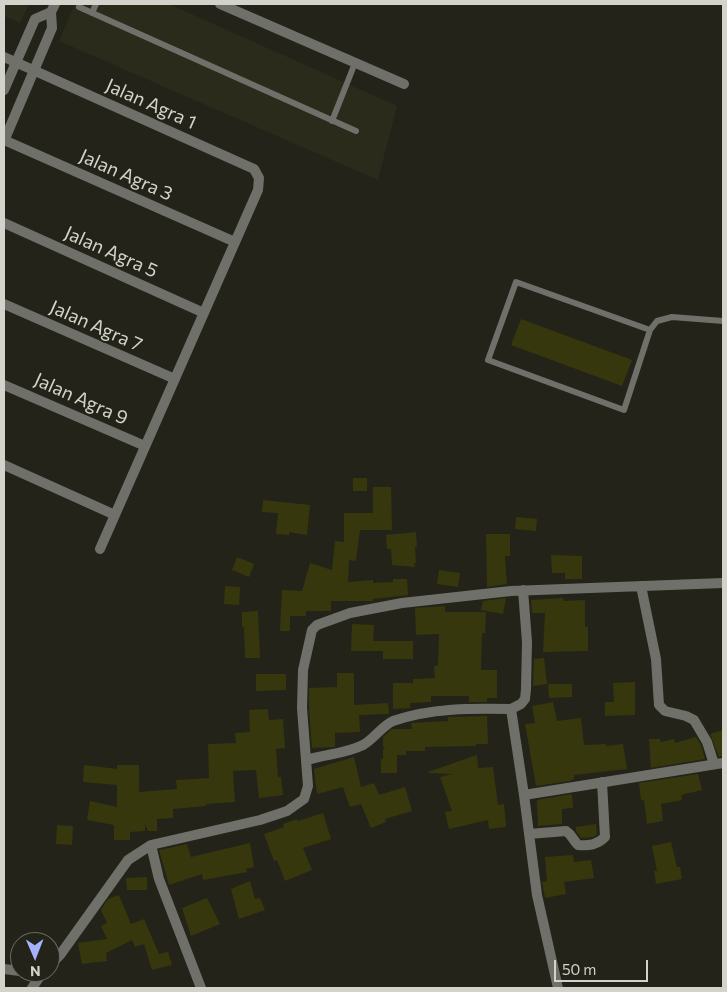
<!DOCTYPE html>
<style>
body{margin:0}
#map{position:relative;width:727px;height:992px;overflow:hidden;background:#232319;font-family:Commissioner,sans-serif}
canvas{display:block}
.frame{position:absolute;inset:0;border:5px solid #d3d3cc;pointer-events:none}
.north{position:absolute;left:10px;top:932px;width:50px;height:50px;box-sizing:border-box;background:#232319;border:1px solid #696961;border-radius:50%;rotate:179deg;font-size:14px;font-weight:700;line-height:20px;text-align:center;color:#d3d3cc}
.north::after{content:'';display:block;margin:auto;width:18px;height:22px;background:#a6b1fc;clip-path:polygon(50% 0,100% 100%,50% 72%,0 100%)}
.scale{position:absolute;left:554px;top:960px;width:94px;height:22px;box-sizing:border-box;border:2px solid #d3d3cc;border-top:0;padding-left:6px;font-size:15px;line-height:18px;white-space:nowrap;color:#d3d3cc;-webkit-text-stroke:4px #232319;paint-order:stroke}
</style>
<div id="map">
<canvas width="727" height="992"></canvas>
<div class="frame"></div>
<div class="north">N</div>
<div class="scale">50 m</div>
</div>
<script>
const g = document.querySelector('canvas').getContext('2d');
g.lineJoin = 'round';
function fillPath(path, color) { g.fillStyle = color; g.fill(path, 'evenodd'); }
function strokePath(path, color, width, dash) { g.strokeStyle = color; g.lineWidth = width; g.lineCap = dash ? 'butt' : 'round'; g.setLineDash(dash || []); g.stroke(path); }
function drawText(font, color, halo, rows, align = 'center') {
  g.font = font + ' Commissioner,sans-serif'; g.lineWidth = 4; g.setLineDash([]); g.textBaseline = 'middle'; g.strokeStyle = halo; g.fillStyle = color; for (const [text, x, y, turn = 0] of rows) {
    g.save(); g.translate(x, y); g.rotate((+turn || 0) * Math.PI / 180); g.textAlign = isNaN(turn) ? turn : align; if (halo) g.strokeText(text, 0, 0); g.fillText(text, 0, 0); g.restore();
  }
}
const built = new Path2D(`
 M4 4H29L20 23 4 16Z
 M75 4H169L397 106 378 180 59 41Z`);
const building = new Path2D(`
 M521 319 632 360 622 386 511 345Z
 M353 478H367V491H353Z
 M373 487H391L392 530H360L356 561 349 560 348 582 373 580V583L393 582V579H407L408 595 373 599V601H331V611H306V616H290V631H280L282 590 302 591 310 563 332 570 335 541 344 542V513H373Z
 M263 500 310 505 307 535 289 532V535L276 534 278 513 262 512Z
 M516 517 537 519 536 531 515 529Z
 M416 532 417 547H415L416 563H414L415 567 392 565 391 549H387L386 535Z
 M486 534H510V556H505L507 584 487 587Z
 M551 555 582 556V579H565V573H552Z
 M237 557 254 564 249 577 232 570Z
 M439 570 460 573 458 587 437 584Z
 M225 586 240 587 239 605 224 604Z
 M506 598 503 614 481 610 483 601Z
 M563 598 564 601 585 600V627H588V651L543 652 545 613H532L531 600Z
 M445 606V612H486L485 633H482L481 670H497V698H487V702H469V696H431V702L410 703V708L393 709V683H413V679L435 678 434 666H438L439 634 416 635 415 608Z
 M258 611 260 658H245L244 627H242V612Z
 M352 624 374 625 373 641H413V659H383V651H351Z
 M544 658 547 684 533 686 534 659Z
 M337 673H354V705L388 703 389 714 359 715 360 732 335 733V747L312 748 309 708V688L337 687Z
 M256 674H286V690L256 691Z
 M635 682V715L605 716V702H614L613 683Z
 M548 684H572V697L549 698Z
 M553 702 557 721 581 718 584 745 606 744V746L623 744 627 769 574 775V779L570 781 536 786 525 724 535 723 532 706Z
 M268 709 269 720 283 719 285 748 276 749 278 777H281L283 795 259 798 256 770 233 771 235 802 206 804V806L173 809V818L157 819V831H148L145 824V831L130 832V840H114V825L87 820 90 801 117 807V785L83 782 84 765 117 769V765H139V792L177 789 176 780 209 778 208 744 236 743 235 733 250 732 249 710Z
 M487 716 488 744H476V746L425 747V751H406V755H397V773H381V759H383V749L385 748 383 746V737L392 729H412L411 723 448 721V717Z
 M723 730V756L719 757 710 734Z
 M696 737 701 745 705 759 651 768 649 739H660L661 742 674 739 675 743Z
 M477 755 478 768 493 767 498 805 504 804 506 827 489 829 488 820 449 829 445 812 452 811 440 777 453 774 428 773V772Z
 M354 757 361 787 374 783 379 795 405 787 412 811 385 819 386 822 371 828 361 804 350 807 343 787 317 794 314 769Z
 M698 774 702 790 681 795 682 800 661 804 663 821 647 824 644 800H641L639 783Z
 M572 794 573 808 562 809V824L538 826 537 800Z
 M323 813 331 839 303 848 312 870 285 881 277 860 274 861 264 834 284 827 283 824 297 819 298 821Z
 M596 824 597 835 593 837 581 838 576 831V827Z
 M57 825 73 826 72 845 56 844Z
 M671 842 677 867H680L682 879 656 884 654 871H657L652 846Z
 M250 843 254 867 246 869 247 872 203 880 202 874 169 885 159 850 187 844 191 857Z
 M573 855 574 862 591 860 594 878 564 882 566 894 545 898 542 882 547 881 545 857Z
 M147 877V890H127L126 878Z
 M250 881 255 899 260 898 265 910 239 919 231 889Z
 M119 895 131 924 144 919 159 954 168 952 172 965 152 970 144 944 135 947 132 940 106 953 107 961 82 964 78 943 107 939 101 926 107 923 101 910 108 899Z
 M207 898 220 924 191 936 182 908Z`);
const lane = new Path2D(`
 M79 7 356 131
 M92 13 96 4
 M332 121 355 63
 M650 330 624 410 488 360 516 282 650 330 657 321 672 317 723 321`);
const street = new Path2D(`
 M220 4 404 84
 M4 57 254 169 259 178 258 190 100 549
 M4 90 35 19 51 12
 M4 140 235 242
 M4 141 52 28 51 12 55 4
 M4 223 204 313
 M4 304 175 379
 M4 385 145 446
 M4 465 115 515
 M641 586 656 659 659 705 665 711 686 716 694 720 707 742 714 764
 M523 590 527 642 526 689 525 699 521 704 511 709 524 795 723 763
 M307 760C326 754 345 754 363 745 374 739 382 726 393 721 431 708 472 708 511 709
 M524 795 537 895 558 988
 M529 834 566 831C572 835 573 840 578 845 589 846 597 845 605 837L602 782
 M151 845 159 879 201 988
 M50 965 60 955 128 860 151 845 260 820 287 811 304 799 308 786 302 708 303 670 312 630 317 625 350 613 402 603 511 591 723 583
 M4 969 20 971
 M28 972 41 974
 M32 988 43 972`);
const streetNames = [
 ["Jalan Agra 1",151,104,24],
 ["Jalan Agra 3",126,175,24],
 ["Jalan Agra 5",111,252,24],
 ["Jalan Agra 7",96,326,24],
 ["Jalan Agra 9",81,399,24]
];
fillPath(built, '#2b2b1b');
fillPath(building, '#37370e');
strokePath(lane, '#70706b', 6);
strokePath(street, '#70706b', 10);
drawText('19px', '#d3d3cc', '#232319', streetNames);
</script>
